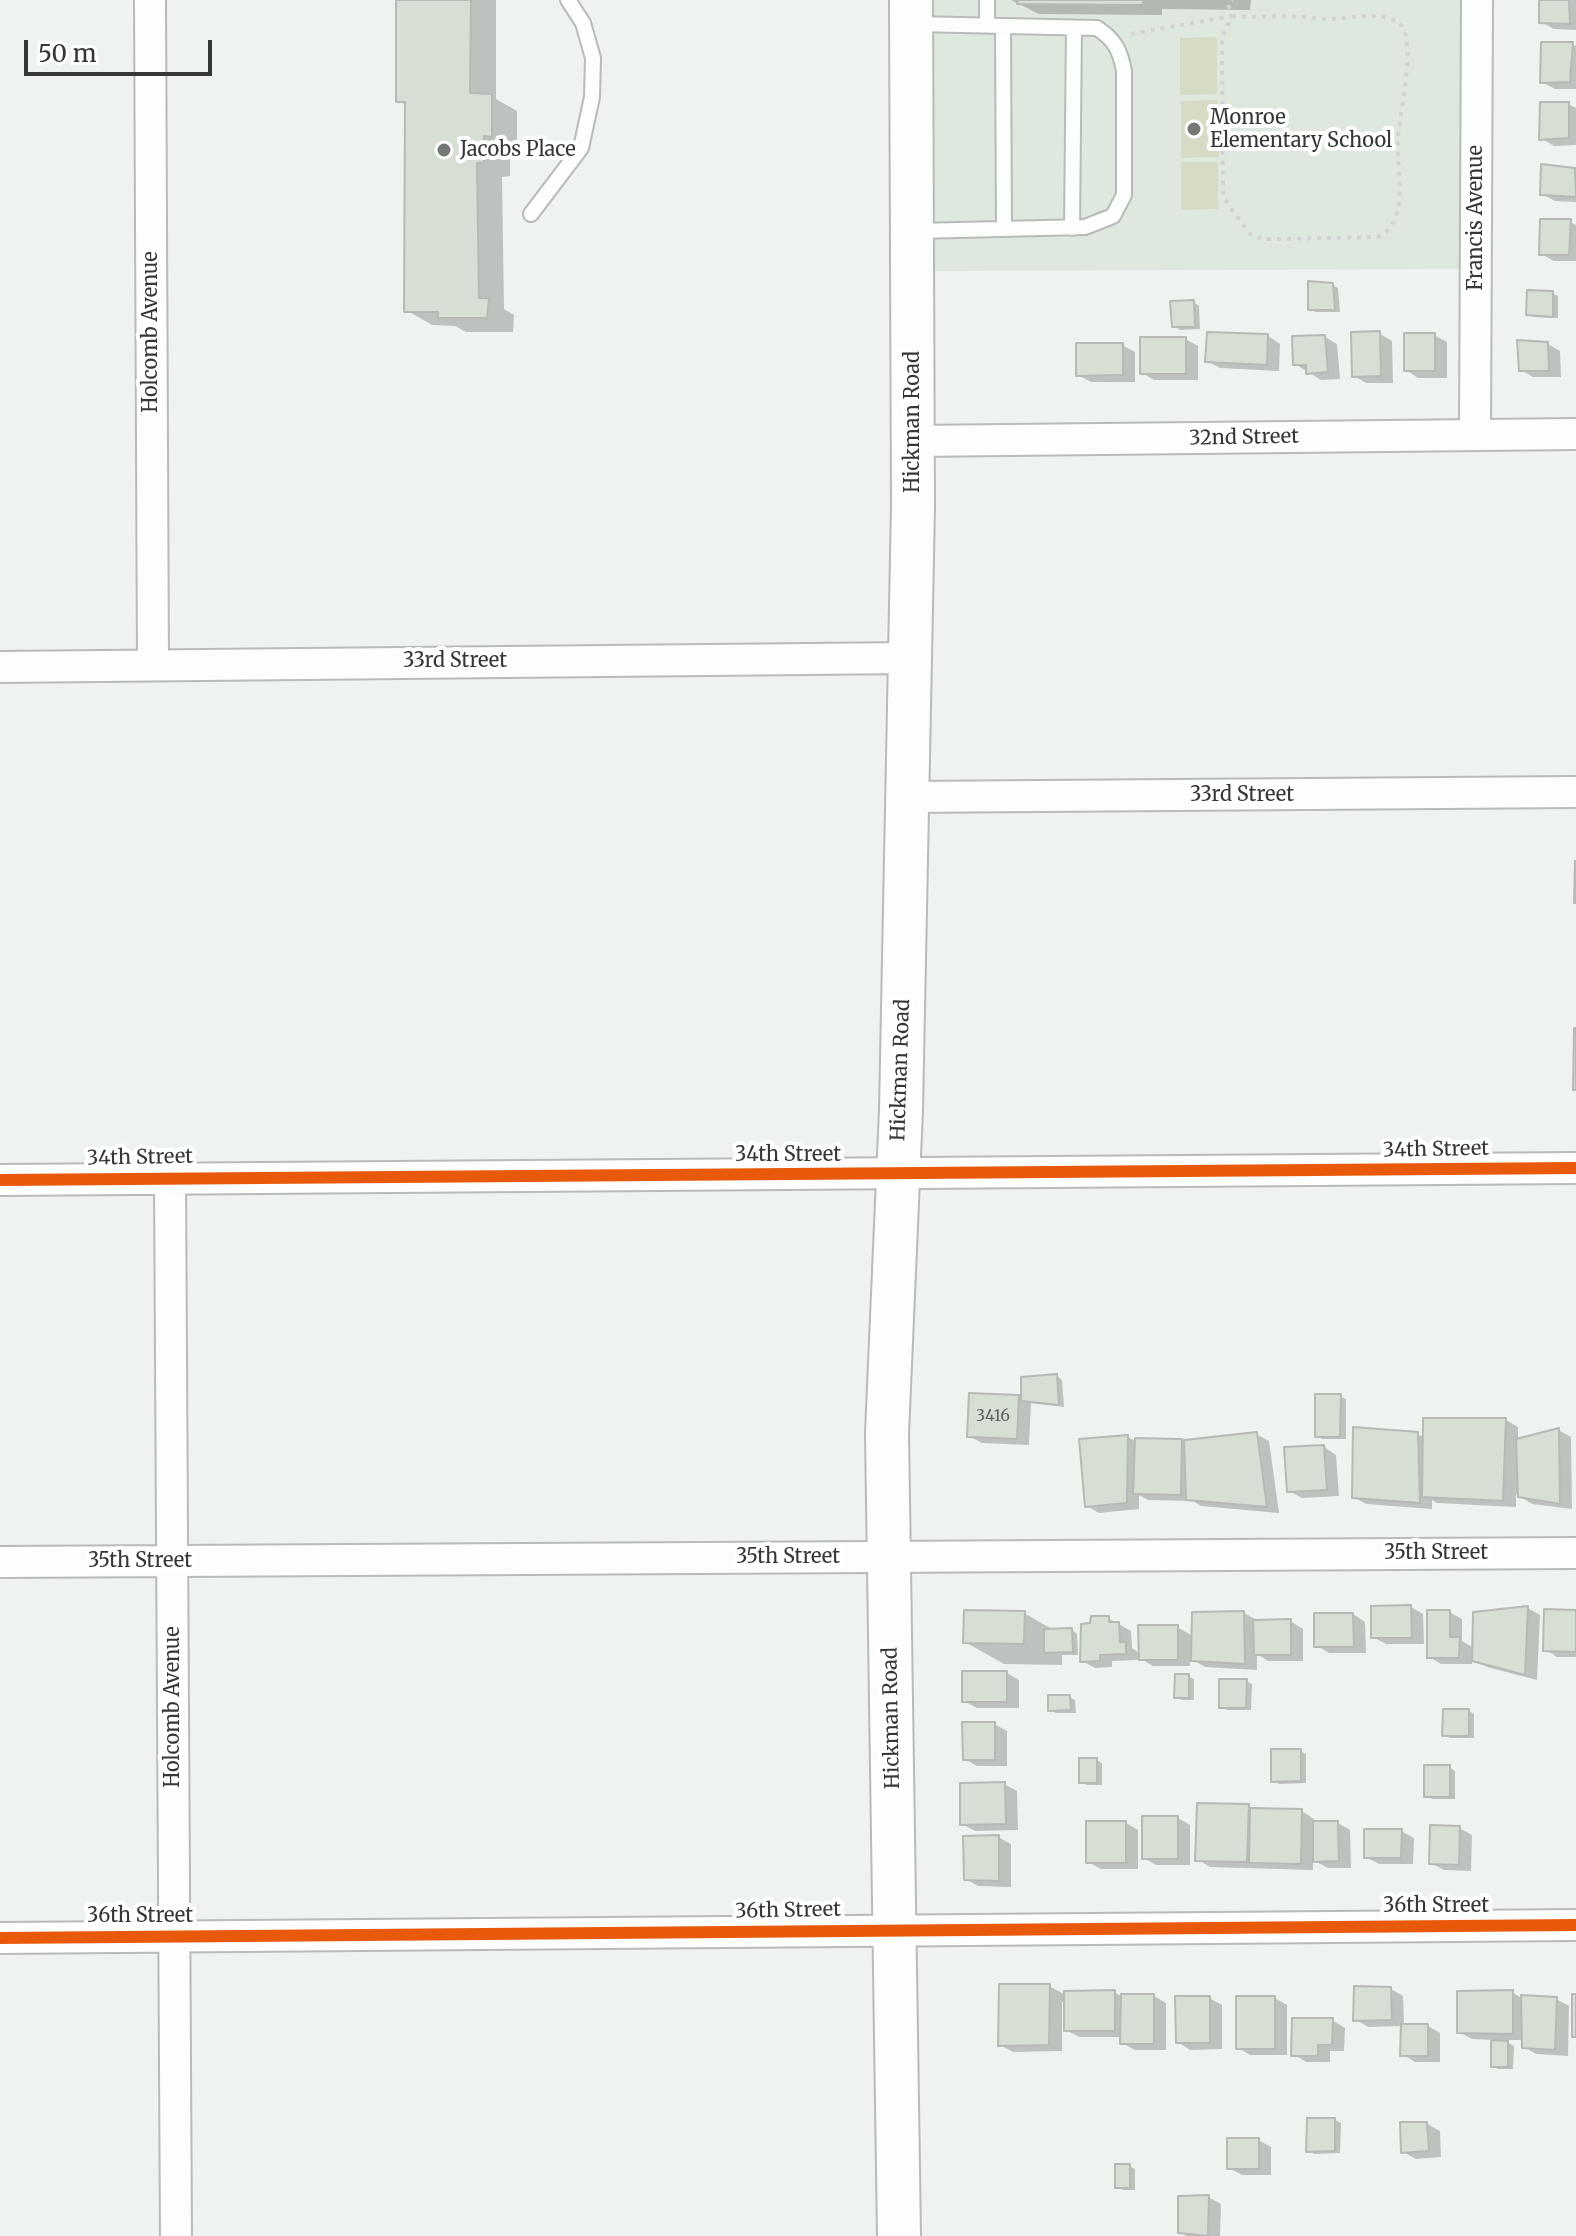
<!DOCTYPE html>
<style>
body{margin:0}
#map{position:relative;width:1576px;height:2236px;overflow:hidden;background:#eef3ef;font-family:Merriweather,serif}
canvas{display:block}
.scale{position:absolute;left:24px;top:40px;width:188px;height:36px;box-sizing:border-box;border:4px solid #343735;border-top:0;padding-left:10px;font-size:24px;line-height:28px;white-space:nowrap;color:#343735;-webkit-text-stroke:6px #fff;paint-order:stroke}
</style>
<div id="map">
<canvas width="1576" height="2236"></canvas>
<div class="scale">50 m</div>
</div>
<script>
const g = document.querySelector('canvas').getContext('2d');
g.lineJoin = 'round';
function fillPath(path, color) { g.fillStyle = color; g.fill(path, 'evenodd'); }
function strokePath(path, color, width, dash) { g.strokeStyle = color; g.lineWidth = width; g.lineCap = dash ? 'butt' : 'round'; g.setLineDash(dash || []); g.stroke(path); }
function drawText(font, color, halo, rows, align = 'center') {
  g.font = font + ' Merriweather,serif'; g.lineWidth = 8; g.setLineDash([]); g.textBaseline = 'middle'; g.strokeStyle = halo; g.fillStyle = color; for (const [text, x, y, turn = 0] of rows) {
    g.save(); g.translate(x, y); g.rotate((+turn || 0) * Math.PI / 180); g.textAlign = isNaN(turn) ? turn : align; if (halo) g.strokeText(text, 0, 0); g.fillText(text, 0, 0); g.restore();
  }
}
const built = new Path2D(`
 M911 0H1477L1476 269 912 271Z`);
const green = new Path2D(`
 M1217 37V94L1180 95V38Z
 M1218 100 1219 157 1181 158V101Z
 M1181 162H1218V209L1181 210Z`);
const shadow = new Path2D(`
 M398 0H496V99L517 111V151L510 150V176L502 177 504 309 514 315 513 332H466L455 326 432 325 406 310 407 106 398 100Z
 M1011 0H1251L1250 10 1162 9V15L1039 14Z
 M1541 0H1576V30L1554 29 1541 22Z
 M1572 44 1576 46V89H1555L1542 82Z
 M1568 104 1576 108V145L1554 146 1541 138Z
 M1575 170 1576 202 1555 201 1542 194Z
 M1570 222 1576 225V261H1554L1541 254Z
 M1332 285 1338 288 1340 312H1315L1310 308Z
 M1552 293 1558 296V318L1534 317 1528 314Z
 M1193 302 1199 306 1200 329 1180 330 1174 326Z
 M1380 334 1392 341 1393 383H1366L1354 376Z
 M1434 335 1447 342V378H1418L1406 370Z
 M1268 336 1280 344 1279 371 1220 368 1207 361Z
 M1325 337 1337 344 1340 379 1321 380 1295 364Z
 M1185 339 1198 346V380H1154L1142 373Z
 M1548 344 1560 351 1561 377H1533L1521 370Z
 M1122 345 1135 352V382H1091L1078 375Z
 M1057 1376 1062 1380 1064 1407 1031 1403 1029 1445 982 1443 969 1436 1018 1397 1023 1400Z
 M1340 1396 1346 1399V1439H1322L1317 1436Z
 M1506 1420 1518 1427V1441L1558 1430 1571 1437 1572 1509 1532 1504 1516 1494V1507L1437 1503 1432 1500V1509L1366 1504 1354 1497 1417 1434 1425 1438Z
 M1256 1434 1269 1441 1279 1513 1201 1506 1193 1501 1148 1500 1139 1495V1509L1099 1513 1087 1506 1082 1441 1128 1437 1137 1442 1182 1441 1186 1444Z
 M1324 1447 1336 1455 1339 1496 1302 1498 1289 1491Z
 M1411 1607 1423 1614 1424 1644H1386L1373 1637Z
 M1528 1608 1540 1615 1537 1680 1487 1667 1472 1659V1664H1441L1429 1657 1449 1612 1462 1619V1641L1474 1648 1475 1613Z
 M1576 1612V1657H1557L1545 1649Z
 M1024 1613 1055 1631 1072 1630 1077 1634 1078 1655H1062V1665L1004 1664 965 1642Z
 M1244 1613 1257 1620 1290 1621 1303 1629V1661H1268L1257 1654V1670L1205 1667 1190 1658V1666H1153L1138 1657V1660L1112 1661V1667L1095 1668 1082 1661 1108 1618 1131 1631 1132 1648 1141 1654 1177 1627 1193 1636Z
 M1353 1614 1365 1622 1366 1653H1329L1316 1645Z
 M1007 1673 1019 1680V1708H977L964 1701Z
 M1188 1676 1194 1679V1700H1182L1176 1697Z
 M1246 1681 1252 1684 1251 1710H1227L1221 1707Z
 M1069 1697 1075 1700 1076 1713H1056L1050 1710Z
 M1469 1711 1474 1714V1738H1450L1444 1735Z
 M994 1724 1007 1731V1766H977L965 1759Z
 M1300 1751 1306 1754V1783L1279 1784 1273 1780Z
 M1097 1760 1102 1763V1785H1087L1081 1782Z
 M1449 1767 1455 1771V1799H1432L1426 1795Z
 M1004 1784 1017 1791 1018 1830 975 1831 962 1824Z
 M1248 1806 1255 1810 1302 1811 1314 1819V1823H1338L1350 1830 1351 1868H1328L1313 1860V1870L1210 1867 1197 1859Z
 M1178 1818 1190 1825V1865H1156L1144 1858Z
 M1126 1823 1138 1830V1869H1101L1088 1862Z
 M1459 1828 1472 1835 1471 1871 1444 1870 1431 1863Z
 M1401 1831 1414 1838 1413 1864H1379L1366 1857Z
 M998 1837 1011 1844V1887L978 1886 966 1879Z
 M1049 1986 1066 1995 1114 1992 1121 1996H1154L1166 2003V2050H1135L1122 2043V2037H1079L1066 2030V2002H1062V2051L1013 2052 1000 2045Z
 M1391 1989 1403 1996 1404 2026H1428L1440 2033V2062H1415L1402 2054 1403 2026 1368 2027 1355 2019Z
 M1512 1992 1523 1999H1556L1569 2006 1568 2056 1536 2054 1524 2047V2040H1503L1514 2046 1513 2069H1498L1493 2066V2040L1472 2039 1459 2032Z
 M1209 1998 1222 2005V2049L1190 2050 1178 2042Z
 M1275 1998 1287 2005V2055H1250L1238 2048Z
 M1332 2020 1345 2028 1344 2051H1330V2062H1306L1293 2054Z
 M1335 2120 1341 2123 1340 2153 1314 2154 1308 2150Z
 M1427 2124 1440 2131 1441 2157 1416 2159 1403 2152Z
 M1258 2140 1271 2147V2175H1242L1229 2168Z
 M1129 2166 1135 2169V2190H1123L1117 2187Z
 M1208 2197 1221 2204 1220 2236H1187L1180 2232Z`);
const building = new Path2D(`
 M396 0H471L470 93 492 94V137L484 136V162L477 163 479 298H489L487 318H438V312H404L405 102H396Z
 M1018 0H1143V5L1017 4Z
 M1539 0H1569L1570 24 1539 23Z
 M1541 42H1573L1570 82 1540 83Z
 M1540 102H1569V138L1539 140Z
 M1541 164 1575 168 1576 197 1540 195Z
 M1540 219H1571L1569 255H1539Z
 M1308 281 1333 283 1335 310H1308Z
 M1527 290 1553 291V317L1526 315Z
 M1194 300 1195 327H1172L1170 301Z
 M1380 331 1381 376 1352 377 1351 332Z
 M1207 332 1268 334 1267 365 1205 362Z
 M1404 333H1435V371H1404Z
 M1325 335 1328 372 1306 374V365H1293L1292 336Z
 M1140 337H1186V374H1140Z
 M1517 340 1548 342 1549 371H1519Z
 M1076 343H1123V375L1076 376Z
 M1575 861H1576V903H1574Z
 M1574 1028H1576V1090H1573Z
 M1057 1374 1059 1405 1021 1401V1377Z
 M969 1393 1019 1395 1017 1439 967 1437Z
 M1315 1394H1341L1340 1437H1315Z
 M1423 1418H1506L1503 1501 1422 1497Z
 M1353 1427 1418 1432 1420 1503 1352 1498Z
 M1559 1428 1560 1504 1518 1497 1516 1439Z
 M1257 1432 1267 1507 1186 1500 1184 1440Z
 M1128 1435 1127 1503 1085 1507 1079 1439Z
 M1135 1438 1182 1439 1181 1495 1133 1494Z
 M1324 1445 1327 1490 1287 1492 1284 1447Z
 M1411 1605 1412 1638H1371V1606Z
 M1528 1606 1525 1675 1472 1661 1473 1612Z
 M1544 1609 1576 1610V1652L1543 1651Z
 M964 1610 1025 1611 1024 1644 963 1643Z
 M1427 1610H1450V1637H1460L1459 1658H1427Z
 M1244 1611 1245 1664 1191 1661 1192 1612Z
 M1314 1613H1353L1354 1647H1314Z
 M1091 1616H1109V1622H1119L1120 1642H1126V1654L1100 1655V1661L1080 1662 1081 1624 1090 1623Z
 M1291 1619V1655H1254L1253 1620Z
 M1138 1625H1178V1660H1139Z
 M1072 1628 1073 1652 1044 1653V1629Z
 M962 1671H1007V1702H962Z
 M1175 1674H1189V1698H1174Z
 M1219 1679H1247L1246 1708H1219Z
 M1048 1695H1070L1071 1710 1048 1711Z
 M1443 1709H1469V1736H1442Z
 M962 1722H995V1760H963Z
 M1271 1749H1301V1781L1271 1782Z
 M1079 1758H1097V1783H1079Z
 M1424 1765H1450V1797H1424Z
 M1005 1782 1006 1824 960 1825V1783Z
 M1197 1803 1249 1804 1247 1862 1195 1861Z
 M1250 1808 1302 1809 1301 1864 1249 1863Z
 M1142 1816H1178V1859H1142Z
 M1086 1821H1126V1863H1086Z
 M1313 1821H1338L1339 1861 1313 1862Z
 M1430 1825 1460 1826 1459 1865 1429 1864Z
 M1364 1829H1402L1401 1858H1364Z
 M999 1835V1881L964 1880 963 1836Z
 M999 1984H1050L1049 2045 998 2046Z
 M1354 1986 1391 1987 1392 2020 1353 2021Z
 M1115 1990V2031H1064V1991Z
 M1513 1990V2034L1457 2033V1991Z
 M1121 1994H1154V2044H1120Z
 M1572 1994H1576V2037H1572Z
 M1521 1995 1557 1997 1555 2050 1522 2048Z
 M1175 1996H1210V2043H1176Z
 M1236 1996H1275V2049H1236Z
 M1292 2018H1333L1332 2045H1318V2056H1291Z
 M1401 2024H1428V2056H1400Z
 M1491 2040 1508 2041V2067H1491Z
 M1307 2118H1335V2151L1306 2152Z
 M1400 2122H1427L1429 2151 1401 2153Z
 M1227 2138H1259V2169H1227Z
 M1115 2164H1130V2188H1115Z
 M1209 2195 1208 2236 1178 2233V2196Z`);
const path = new Path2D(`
 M1232 16C1255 18 1278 15 1300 17 1310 17 1321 20 1331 19 1352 18 1377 11 1398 22 1418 34 1400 114 1398 136 1396 162 1404 189 1396 215 1393 227 1388 232 1377 237L1277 239H1263L1250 234 1223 197 1222 38Z
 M1131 34 1232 16 1228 4 1232 0`);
const service = new Path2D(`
 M914 24 1097 28C1115 40 1120 50 1124 71V195L1113 216 1085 227 916 231
 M987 25V0
 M1003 26 1004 229
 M531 214 581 148 592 97 593 58 583 23 568 0
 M1072 228 1074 28`);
const minor = new Path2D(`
 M150 0 153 664
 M1475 435 1477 0
 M913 441 1576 434
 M0 667 910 658
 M907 797 1576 792
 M170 1178 176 2236
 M0 1180 1576 1168
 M0 1562 1576 1553
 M0 1938 1576 1925`);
const secondary = new Path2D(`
 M899 2236 887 1433 901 1110 913 506 911 0`);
const cycleway = new Path2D(`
 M0 1180 1576 1168
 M0 1938 1576 1925`);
const markers = [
 [1194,129,8,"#757976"],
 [444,150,8,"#757976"]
];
const numberNames = [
 ["3416",993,1416]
];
const poiNames = [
 ["Monroe",1210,118],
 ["Elementary School",1210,141],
 ["Jacobs Place",460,150]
];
const streetNames = [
 ["Francis Avenue",1476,218,-90],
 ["Holcomb Avenue",151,332,-90],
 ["Hickman Road",913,422,-90],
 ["32nd Street",1244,438,-1],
 ["33rd Street",455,661],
 ["33rd Street",1242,795],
 ["Hickman Road",901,1070,-88],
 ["34th Street",1436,1150,-1],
 ["34th Street",788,1155],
 ["34th Street",140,1158,-1],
 ["35th Street",1436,1553],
 ["35th Street",788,1557],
 ["35th Street",140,1561],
 ["Holcomb Avenue",173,1707,-90],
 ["Hickman Road",892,1718,-91],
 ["36th Street",1436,1906],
 ["36th Street",788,1911,-1],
 ["36th Street",140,1916]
];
fillPath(built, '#dee8df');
fillPath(green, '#d6dbc5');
fillPath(shadow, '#0003');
fillPath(building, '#d7ded3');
strokePath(building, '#b6b9b6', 2);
strokePath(service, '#b8bbb8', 18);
strokePath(minor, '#b8bbb8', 34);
strokePath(secondary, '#b8bbb8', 46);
strokePath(path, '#d2d3d2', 4, [4, 6]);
strokePath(service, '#fcfdfd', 14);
strokePath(minor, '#fcfdfd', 30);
strokePath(secondary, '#fcfdfd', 42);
strokePath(cycleway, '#e8590c', 12);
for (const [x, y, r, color] of markers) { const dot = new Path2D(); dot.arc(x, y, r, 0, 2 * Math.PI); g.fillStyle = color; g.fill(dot); strokePath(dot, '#fff', 3); }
drawText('16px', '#5e625d', null, numberNames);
drawText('20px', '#343735', '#fff', poiNames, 'left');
drawText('20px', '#343735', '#fff', streetNames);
</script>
